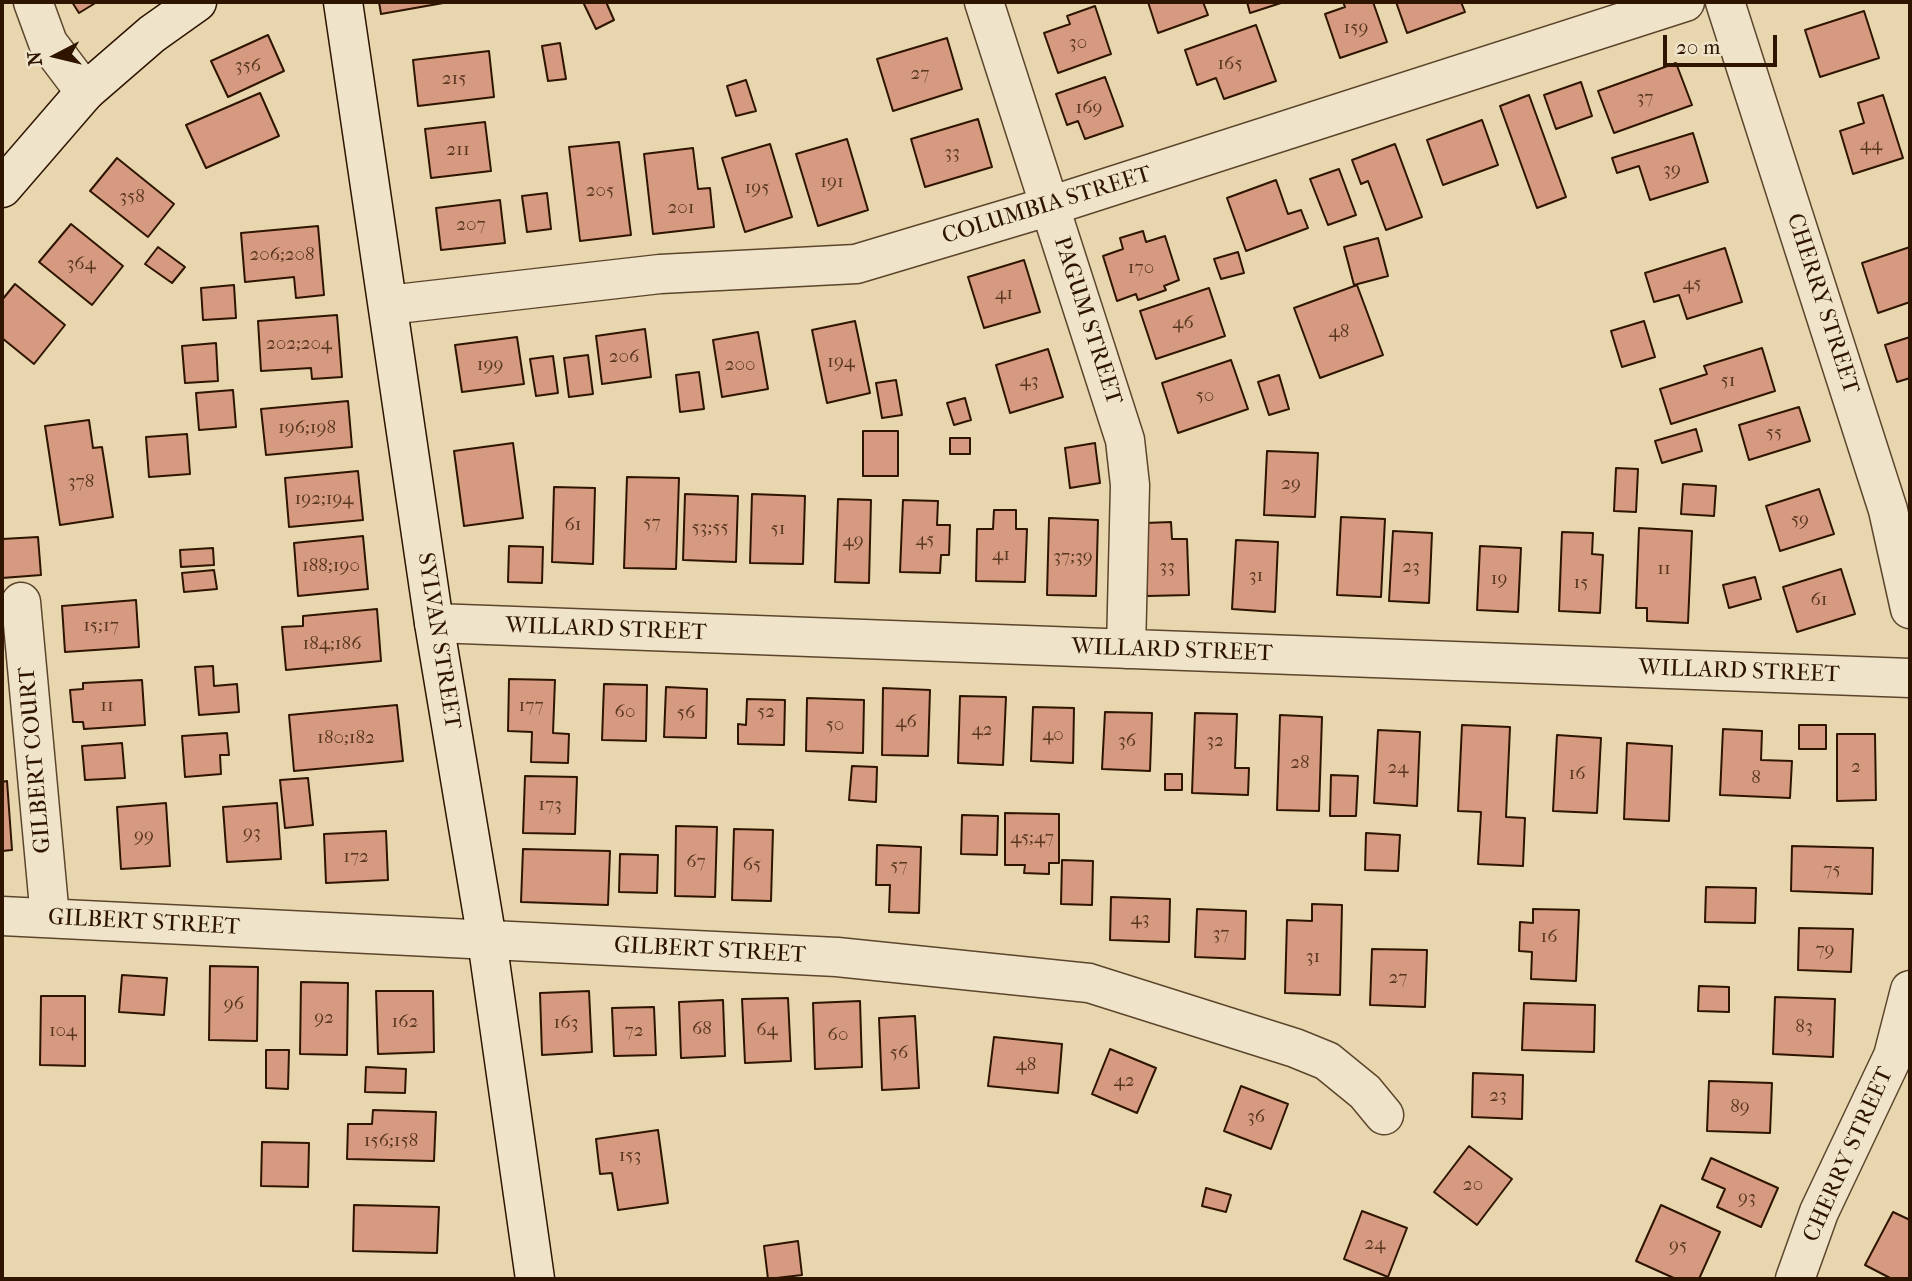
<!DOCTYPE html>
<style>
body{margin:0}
#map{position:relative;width:1912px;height:1281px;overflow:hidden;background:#e7d6ae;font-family:"IM FELL French Canon",serif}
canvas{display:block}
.frame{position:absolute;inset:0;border:4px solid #2f1500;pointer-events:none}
.north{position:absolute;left:21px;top:21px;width:70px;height:70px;-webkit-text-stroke:5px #efe4ca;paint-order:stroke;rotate:263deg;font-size:19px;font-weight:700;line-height:28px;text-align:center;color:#2f1500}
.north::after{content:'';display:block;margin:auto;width:24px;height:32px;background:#2f1500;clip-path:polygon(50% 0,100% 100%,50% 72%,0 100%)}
.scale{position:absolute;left:1663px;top:35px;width:114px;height:32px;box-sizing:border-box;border:4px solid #2f1500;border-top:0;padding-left:9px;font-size:21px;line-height:24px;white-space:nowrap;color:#2f1500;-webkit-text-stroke:5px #efe4ca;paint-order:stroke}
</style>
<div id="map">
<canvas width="1912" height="1281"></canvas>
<div class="frame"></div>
<div class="north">N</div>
<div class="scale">20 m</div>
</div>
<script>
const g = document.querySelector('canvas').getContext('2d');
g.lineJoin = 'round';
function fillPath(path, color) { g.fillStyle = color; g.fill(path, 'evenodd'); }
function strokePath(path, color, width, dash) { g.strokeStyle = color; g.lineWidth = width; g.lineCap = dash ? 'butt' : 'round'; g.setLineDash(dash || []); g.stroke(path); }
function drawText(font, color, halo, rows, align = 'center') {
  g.font = font + ' "IM FELL French Canon",serif'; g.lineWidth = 5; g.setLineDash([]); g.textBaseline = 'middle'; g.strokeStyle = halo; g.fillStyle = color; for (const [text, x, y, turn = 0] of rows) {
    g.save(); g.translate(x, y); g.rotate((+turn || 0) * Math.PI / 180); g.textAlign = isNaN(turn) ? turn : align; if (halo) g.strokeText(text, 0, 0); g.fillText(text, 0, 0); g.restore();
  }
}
const building = new Path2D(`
 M72 2H97L79 13Z
 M379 2H449L381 14Z
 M583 2H606L614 20 596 29Z
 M1148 2H1203L1208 15 1158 33Z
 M1247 2H1284L1250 13Z
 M1343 2H1373L1387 42 1340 58 1325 14 1345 7Z
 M1396 2H1461L1465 12 1407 33Z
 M1095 6 1111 54 1058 73 1044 33 1070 24 1067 16Z
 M1864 11 1879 58 1820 77 1805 30Z
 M1256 25 1276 81 1224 99 1216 78 1197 85 1185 50Z
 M268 35 284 71 228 97 211 61Z
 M947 38 962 89 893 111 877 59Z
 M560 43 566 79 548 81 542 46Z
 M489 51 494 97 418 106 413 60Z
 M1676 63 1692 105 1614 133 1598 91Z
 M1105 77 1123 126 1085 139 1078 121 1067 125 1056 94Z
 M746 80 756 111 736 116 727 86Z
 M1581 82 1592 116 1556 129 1544 95Z
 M260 93 279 136 206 168 186 125Z
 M1529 95 1566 197 1537 208 1500 106Z
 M1883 95 1903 158 1853 174 1840 131 1864 123 1858 103Z
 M978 119 992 167 925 187 911 139Z
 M1482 120 1498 165 1443 185 1427 140Z
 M485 122 491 171 431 178 425 129Z
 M1693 133 1708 182 1650 200 1639 166 1617 173 1612 158Z
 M847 139 868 210 818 226 796 154Z
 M619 142 631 235 580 241 569 147Z
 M770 144 792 217 745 232 722 158Z
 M1395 144 1422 217 1386 230 1368 181 1361 184 1352 160Z
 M693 148 698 189 710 188 714 227 653 234 644 154Z
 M117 158 174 204 148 237 90 191Z
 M1339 169 1356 215 1328 225 1310 179Z
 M1276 180 1288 214 1301 210 1308 228 1246 251 1227 198Z
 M547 193 551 229 527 232 522 196Z
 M500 200 505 243 441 250 436 208Z
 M71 224 123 266 92 305 39 262Z
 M318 226 324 295 296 298 294 277 245 282 241 233Z
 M1143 231 1146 242 1165 236 1179 280 1164 286 1166 290 1138 300 1136 294 1117 301 1103 256 1123 249 1120 238Z
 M1378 238 1388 276 1354 285 1344 247Z
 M158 247 185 267 172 283 145 264Z
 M1910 247V302L1878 313 1862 263Z
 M1725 248 1742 302 1687 319 1679 295 1654 302 1645 273Z
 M1238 252 1244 273 1221 279 1214 259Z
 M1024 260 1040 312 984 328 968 277Z
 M15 284 65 325 34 364 2 338V300Z
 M234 285 236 318 203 320 201 288Z
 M1357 285 1383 355 1320 378 1294 308Z
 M1209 288 1225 336 1156 359 1140 311Z
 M337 315 342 377 312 379 311 368 261 371 258 321Z
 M855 321 870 393 827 403 812 330Z
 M1644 321 1655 357 1622 367 1611 331Z
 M645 329 651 377 602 384 596 336Z
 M758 332 768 389 722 397 713 340Z
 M517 337 524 384 462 392 455 345Z
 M1910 337V378L1897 382 1885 345Z
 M216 343 218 381 185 383 182 346Z
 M1762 348 1775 391 1671 424 1660 389 1707 374 1704 366Z
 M1048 349 1063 397 1010 413 996 365Z
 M588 355 593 394 569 397 564 358Z
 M553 356 558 393 536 396 530 359Z
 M1231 360 1248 409 1178 433 1162 383Z
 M699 372 704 409 680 412 676 375Z
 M1279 375 1289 409 1269 415 1258 382Z
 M896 380 902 415 882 418 876 383Z
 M233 390 236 427 199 430 196 393Z
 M965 398 971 420 954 425 947 403Z
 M348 401 352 447 266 455 261 409Z
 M1799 407 1810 441 1749 460 1739 425Z
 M89 420 93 448 102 447 113 517 60 525 45 426Z
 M1696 429 1702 451 1662 463 1655 441Z
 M863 431H898V476H863Z
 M187 434 190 474 149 477 146 437Z
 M950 438H970V454H950Z
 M513 443 523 518 464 526 454 451Z
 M1095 443 1100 483 1070 488 1065 448Z
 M1267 451 1318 453 1315 517 1264 515Z
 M1616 468 1638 469 1636 512 1614 511Z
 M358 471 363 520 289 527 285 478Z
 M627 477 679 478 676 569 624 568Z
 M1683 484 1716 486 1714 516 1681 514Z
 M554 487 595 488 593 564 552 562Z
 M1819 489 1834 534 1780 551 1766 506Z
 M685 494 738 496 736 562 683 560Z
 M752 494 805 496 803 564 750 563Z
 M838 499 871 500 869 583 835 582Z
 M903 500 938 501 937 525H950L949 555H941L940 573 900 572Z
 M994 510H1016V529H1027L1025 582 976 581 977 529H993Z
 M1341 517 1385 519 1381 597 1337 595Z
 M1049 518 1098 520 1096 596 1047 595Z
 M1171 522 1172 539H1187L1189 595 1147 596 1145 523Z
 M1639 528 1692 531 1688 623 1647 621V608H1636Z
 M1393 531 1432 533 1429 603 1389 601Z
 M1562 532 1593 533 1592 554 1603 555 1600 613 1559 611Z
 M363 536 368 589 298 596 294 543Z
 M38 537 41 575 2 578V539Z
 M1236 540 1278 542 1275 612 1232 609Z
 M509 546 543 547 542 583 508 582Z
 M1480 546 1521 548 1518 612 1477 610Z
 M213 548 214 565 181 567 180 550Z
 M1841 569 1855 614 1797 632 1783 587Z
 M214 570 217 589 184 592 182 573Z
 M1755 577 1761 599 1729 608 1723 585Z
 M136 600 139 647 65 652 62 606Z
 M377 609 381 661 286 670 282 627 303 626V616Z
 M213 666 214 686 237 684 239 712 199 715 195 667Z
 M509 679 555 680 553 733 569 734 568 763 531 762 532 732 508 731Z
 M142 680 145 725 84 729 83 722H73L70 690 83 689V683Z
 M604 684 647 685 646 741 602 740Z
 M666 687 707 689 706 738 664 737Z
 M883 688 930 690 928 756 882 755Z
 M960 696 1006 697 1003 765 958 763Z
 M807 698 864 700 863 753 806 751Z
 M747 699 785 700 784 745 738 744V724L746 725Z
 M397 705 403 761 294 771 289 715Z
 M1033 707 1074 708 1073 763 1031 761Z
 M1105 712 1152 713 1150 771 1102 769Z
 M1195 713 1237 714 1235 768H1249L1248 795 1192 793Z
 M1280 715 1322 717 1319 811 1277 810Z
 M1462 725 1510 727 1506 817 1525 818 1523 866 1478 864 1481 812 1458 811Z
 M1799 725H1826V749H1799Z
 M1723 729 1762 731 1761 760 1792 761 1790 798 1720 795Z
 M1378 730 1420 732 1417 806 1374 803Z
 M227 733 229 755H220L221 774 185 777 182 736Z
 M1837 734H1875L1876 800 1837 801Z
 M1557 735 1601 738 1597 813 1553 811Z
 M122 743 125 778 85 780 82 746Z
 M1627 743 1672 746 1669 821 1624 819Z
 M852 766 877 767 876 802 849 800Z
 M1165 774H1182V790H1165Z
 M1331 775 1358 776 1356 816H1330Z
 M525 776 577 777 575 834 523 833Z
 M308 778 313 825 285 828 280 780Z
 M7 781 12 850 2 851V782Z
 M166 803 170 866 121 869 117 807Z
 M277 803 281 859 227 862 223 807Z
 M1005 813 1059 814V863H1049V874L1024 873 1025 865H1005Z
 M962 815 998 816 997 855 961 854Z
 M676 826 717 827 715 897 675 896Z
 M734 829 773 830 771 901 732 900Z
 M386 831 388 880 326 883 324 834Z
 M1366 833 1400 835 1398 871 1365 870Z
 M877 845 921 847 919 913 889 912 890 885H876Z
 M1792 846 1873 848 1872 894 1791 891Z
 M523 849 610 851 608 905 521 902Z
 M620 854 658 855 657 893 619 892Z
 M1062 860 1093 861 1092 905 1061 904Z
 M1706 887 1756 888 1755 923 1705 922Z
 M1111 897 1170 899 1169 942 1110 940Z
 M1312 904 1342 905 1340 995 1285 993 1287 920 1312 921Z
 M1197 909 1246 911 1245 959 1195 957Z
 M1533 909 1579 910 1576 981 1531 979 1532 952 1519 951 1520 922 1533 923Z
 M1799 928 1853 929 1851 972 1798 970Z
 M1372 949 1427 950 1425 1007 1370 1005Z
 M210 966 258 967 257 1041 209 1040Z
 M122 975 167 978 164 1015 119 1012Z
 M301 982 348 983 347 1055 300 1054Z
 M1699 986 1729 987V1012L1698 1011Z
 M376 991H433L434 1052 378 1054Z
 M589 991 592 1052 542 1055 540 993Z
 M41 996H85V1066L40 1065Z
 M1775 997 1835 999 1833 1057 1773 1054Z
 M788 998 791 1061 745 1063 742 999Z
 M723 1000 725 1056 681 1058 679 1002Z
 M860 1001 862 1067 815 1069 813 1003Z
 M1524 1003 1595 1005 1594 1052 1522 1050Z
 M654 1007 656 1055 614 1056 612 1008Z
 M915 1016 919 1088 882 1090 879 1018Z
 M994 1037 1062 1044 1058 1093 988 1086Z
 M1110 1049 1156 1068 1137 1113 1092 1094Z
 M266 1050H289L288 1089 266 1088Z
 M366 1067 406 1069 405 1093 365 1092Z
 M1473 1073 1523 1075 1522 1119 1472 1117Z
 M1709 1081 1772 1083 1770 1133 1707 1131Z
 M1241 1086 1288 1104 1271 1149 1224 1131Z
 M373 1110 436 1112 434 1161 347 1159 348 1124H372Z
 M658 1130 668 1203 618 1210 612 1173 600 1174 596 1139Z
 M262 1142 309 1143 308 1187 261 1186Z
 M1469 1146 1512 1179 1477 1225 1434 1192Z
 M1711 1158 1778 1188 1761 1227 1717 1207 1725 1189 1702 1179Z
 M1206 1188 1231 1195 1226 1212 1202 1206Z
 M354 1205 439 1207 437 1253 353 1251Z
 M1661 1205 1720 1232 1699 1279H1676L1636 1261Z
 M1362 1211 1407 1228 1388 1277 1344 1259Z
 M1893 1212 1910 1220V1279H1892L1865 1265Z
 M798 1241 802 1275 768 1279 764 1246Z`);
const street = new Path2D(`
 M33 2 48 43 85 92
 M984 2 1125 440 1130 485 1126 649
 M1725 2 1888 510 1910 609
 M388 305 660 274 856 264 1050 206 1685 2
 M21 602 50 918
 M434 623 1910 678
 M2 916 837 957 1089 983 1295 1048 1327 1061 1365 1092 1384 1115
 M1795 1279 1819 1212 1893 1056 1910 990`);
const secondary = new Path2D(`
 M343 2 434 623 487 940 535 1279
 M2 188 85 92 152 34 197 2`);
const numberNames = [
 ["159",1356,28],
 ["30",1078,43],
 ["165",1230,64],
 ["356",248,66],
 ["27",920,74],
 ["215",454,79],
 ["37",1645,98],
 ["169",1089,108],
 ["44",1871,145],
 ["211",458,150],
 ["33",952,153],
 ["39",1672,170],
 ["191",832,182],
 ["195",757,188],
 ["205",600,191],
 ["358",132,197],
 ["201",681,208],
 ["207",471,225],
 ["206;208",282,255],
 ["364",81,264],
 ["170",1141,268],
 ["45",1692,284],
 ["41",1004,294],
 ["46",1183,323],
 ["48",1339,332],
 ["202;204",299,344],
 ["206",624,357],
 ["194",841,362],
 ["199",490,365],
 ["200",740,365],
 ["43",1029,381],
 ["51",1728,381],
 ["50",1205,396],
 ["196;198",307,428],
 ["55",1774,433],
 ["378",81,482],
 ["29",1291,484],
 ["192;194",324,499],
 ["59",1800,520],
 ["57",652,523],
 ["61",573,525],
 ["53;55",710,528],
 ["51",778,529],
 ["45",925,540],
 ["49",853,541],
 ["41",1001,555],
 ["37;39",1073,557],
 ["188;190",331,566],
 ["33",1167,567],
 ["23",1411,567],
 ["11",1664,569],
 ["31",1256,576],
 ["19",1499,579],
 ["15",1581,583],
 ["61",1819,600],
 ["15;17",101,626],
 ["184;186",332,644],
 ["11",107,706],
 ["177",531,706],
 ["60",625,712],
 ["52",766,712],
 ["56",686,713],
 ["46",906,722],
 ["50",835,725],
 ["42",982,730],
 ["40",1053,735],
 ["180;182",346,738],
 ["36",1127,741],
 ["32",1215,741],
 ["28",1300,763],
 ["2",1856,767],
 ["24",1398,768],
 ["16",1577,774],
 ["8",1756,778],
 ["173",550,805],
 ["93",252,833],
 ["99",144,836],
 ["45;47",1032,838],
 ["172",356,857],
 ["67",696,862],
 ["65",752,865],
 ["57",899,866],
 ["75",1832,870],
 ["43",1140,919],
 ["37",1221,934],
 ["16",1549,937],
 ["79",1825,950],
 ["31",1313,957],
 ["27",1398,978],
 ["96",234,1004],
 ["92",324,1018],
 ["162",405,1022],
 ["163",566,1023],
 ["83",1804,1027],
 ["68",702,1029],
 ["64",767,1030],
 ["104",63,1031],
 ["72",634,1031],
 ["60",838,1035],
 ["56",899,1053],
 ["48",1026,1065],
 ["42",1124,1081],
 ["23",1498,1096],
 ["89",1740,1107],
 ["36",1256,1117],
 ["156;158",391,1141],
 ["153",630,1156],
 ["20",1473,1185],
 ["93",1747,1198],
 ["24",1375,1244],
 ["95",1678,1246]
];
const streetNames = [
 ["COLUMBIA STREET",1047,206,-17],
 ["CHERRY STREET",1822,304,72],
 ["PAGUM STREET",1087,321,72],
 ["WILLARD STREET",606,630,2],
 ["SYLVAN STREET",438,641,81],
 ["WILLARD STREET",1172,651,2],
 ["WILLARD STREET",1739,672,2],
 ["GILBERT COURT",36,760,-95],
 ["GILBERT STREET",144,923,3],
 ["GILBERT STREET",710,951,3],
 ["CHERRY STREET",1849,1155,-66]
];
fillPath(building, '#d69a80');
strokePath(building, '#2f1500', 2);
strokePath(street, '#5d452c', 41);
strokePath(secondary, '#2f1500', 41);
strokePath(street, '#efe4ca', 38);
strokePath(secondary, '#efe4ca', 38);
drawText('19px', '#593620', null, numberNames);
drawText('23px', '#2f1500', '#efe4ca', streetNames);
</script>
